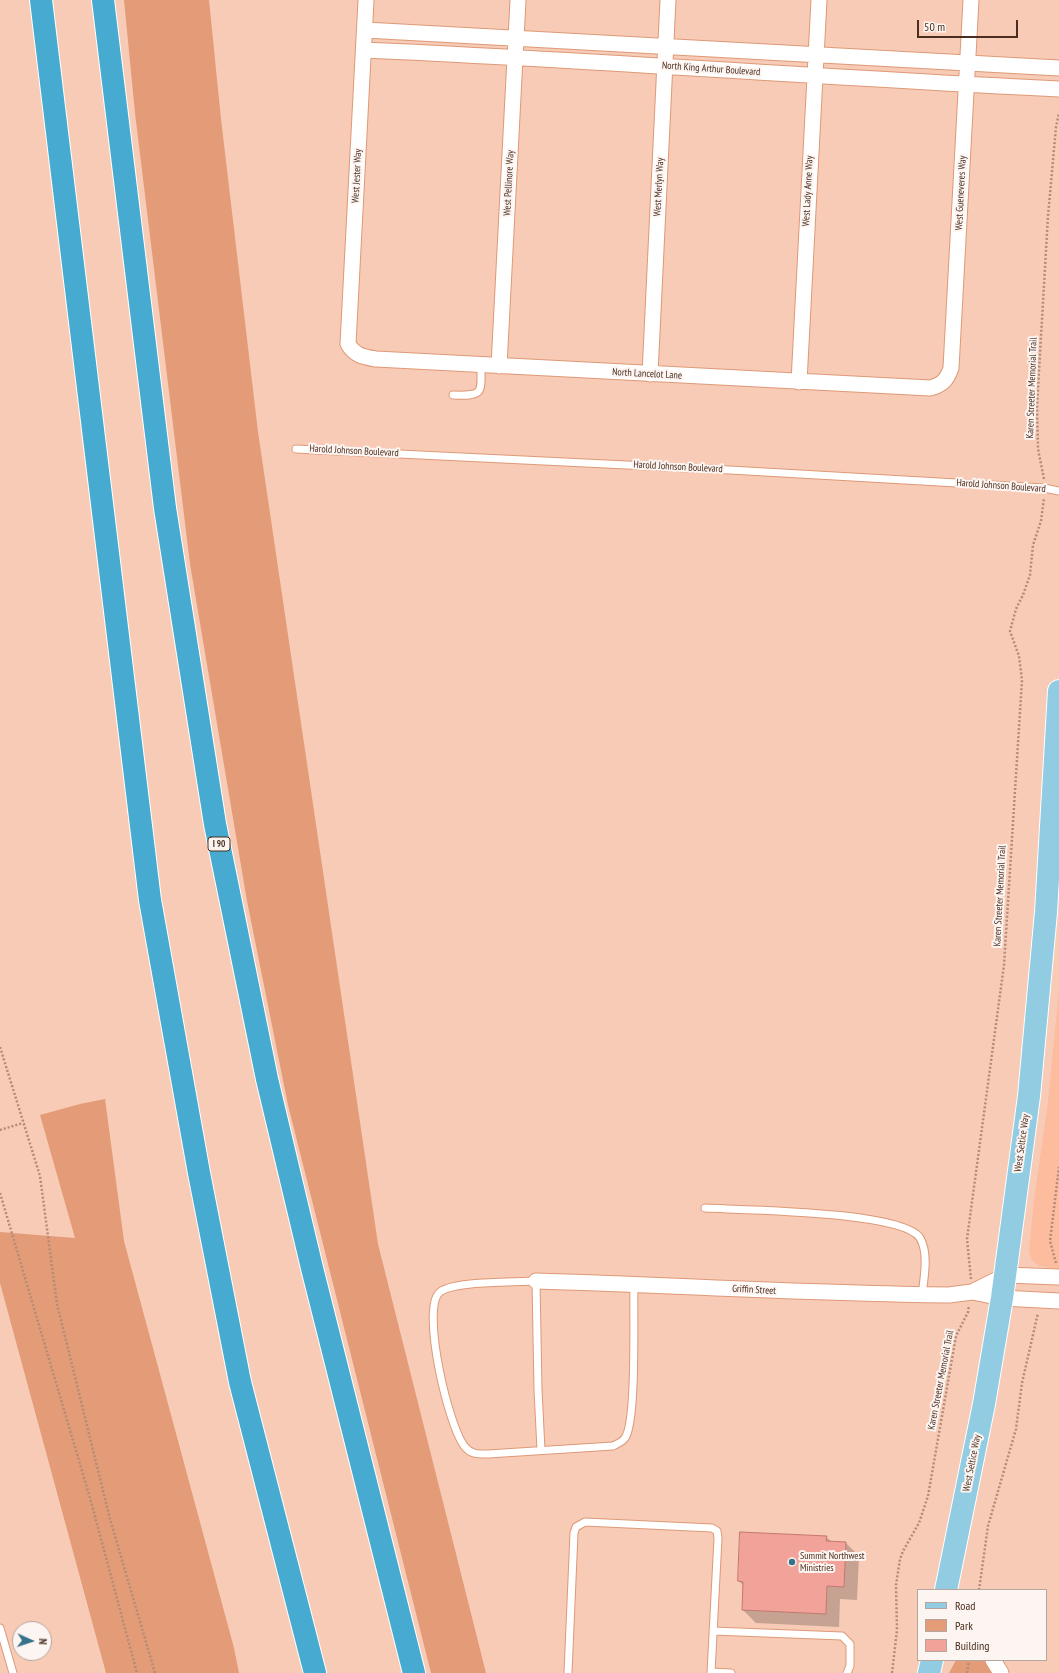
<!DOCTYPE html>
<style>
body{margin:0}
#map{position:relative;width:1059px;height:1673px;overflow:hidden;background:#f7cbb6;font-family:"PT Sans Narrow",sans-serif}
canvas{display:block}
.legend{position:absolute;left:917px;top:1589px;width:130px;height:72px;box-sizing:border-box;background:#fdf5f1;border:1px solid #b6a59d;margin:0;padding:5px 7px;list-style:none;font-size:12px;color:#4b2e20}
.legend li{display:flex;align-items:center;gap:8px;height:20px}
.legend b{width:20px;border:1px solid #b6a59d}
.north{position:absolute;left:12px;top:1621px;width:40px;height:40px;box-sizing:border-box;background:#fdf5f1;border:1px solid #b6a59d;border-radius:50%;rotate:93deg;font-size:11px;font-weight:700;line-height:16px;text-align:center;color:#4b2e20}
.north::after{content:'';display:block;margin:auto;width:14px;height:18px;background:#36728a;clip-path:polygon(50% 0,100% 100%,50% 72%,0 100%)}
.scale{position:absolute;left:917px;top:20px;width:101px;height:18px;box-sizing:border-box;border:2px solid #4b2e20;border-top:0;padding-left:5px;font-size:12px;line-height:14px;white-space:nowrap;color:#4b2e20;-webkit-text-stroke:3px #fdf5f1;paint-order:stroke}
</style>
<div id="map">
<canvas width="1059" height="1673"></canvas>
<ul class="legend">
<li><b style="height:5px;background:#91cce3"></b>Road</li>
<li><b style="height:11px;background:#e39b78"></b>Park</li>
<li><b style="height:11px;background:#f1a299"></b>Building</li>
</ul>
<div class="north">N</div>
<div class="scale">50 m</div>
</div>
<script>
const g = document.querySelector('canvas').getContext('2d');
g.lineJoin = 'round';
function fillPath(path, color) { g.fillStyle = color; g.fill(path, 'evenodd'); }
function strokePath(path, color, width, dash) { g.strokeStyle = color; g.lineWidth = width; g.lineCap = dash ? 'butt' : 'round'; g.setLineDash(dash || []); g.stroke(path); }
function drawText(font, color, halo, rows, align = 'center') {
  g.font = font + ' "PT Sans Narrow",sans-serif'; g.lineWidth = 4; g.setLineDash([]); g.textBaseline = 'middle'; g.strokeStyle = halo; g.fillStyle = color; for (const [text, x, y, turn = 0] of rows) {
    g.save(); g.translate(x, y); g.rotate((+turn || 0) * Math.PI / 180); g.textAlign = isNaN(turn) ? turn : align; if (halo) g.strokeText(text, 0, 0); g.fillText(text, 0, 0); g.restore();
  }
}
const built = new Path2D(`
 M1059 991V1269L1039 1266 1031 1259 1029 1251 1034 1200 1048 1102Z`);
const green = new Path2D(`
 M124 0H209L221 119 258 432 378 1244 486 1673H431L288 1105 247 901 190 564 135 113Z
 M105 1099 124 1241 234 1648 239 1673H106L0 1283V1232L75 1238 40 1115 80 1104Z
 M956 1660H985L995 1673H949Z`);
const shadow = new Path2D(`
 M826 1537 832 1542 846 1543 859 1556 857 1600 840 1599 839 1627 756 1623 743 1610 744 1586 739 1581Z`);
const building = new Path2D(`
 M740 1532 827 1536 826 1541 846 1542 844 1587 827 1586 826 1614 742 1610 743 1582 738 1581Z`);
const path = new Path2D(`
 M1044 479 1038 449 1037 406 1048 216 1056 127 1059 113
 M0 1047 40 1176 57 1304 110 1519 155 1673
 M0 1130 23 1123
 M0 1193 90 1498 137 1673
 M1056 1263 1050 1241 1059 1167
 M971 1279 967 1239 1004 965 1022 680 1019 656 1010 631 1016 609 1023 595 1030 575 1033 545 1041 521 1044 498
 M979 1590 988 1526 1016 1429 1022 1383 1038 1313
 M892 1673 897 1630 896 1585 900 1559 903 1551 919 1523 928 1496 956 1336 968 1312 969 1305
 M967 1673 969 1660`);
const service = new Path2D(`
 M453 395C484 396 481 394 481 365
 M296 449 730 470 1044 488 1059 491
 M705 1208C741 1210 903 1211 920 1238 929 1253 924 1278 922 1295
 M541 1450 538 1390 536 1281C516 1282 454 1281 440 1292 420 1307 449 1431 466 1448 472 1455 480 1454 488 1454L613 1446C617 1444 622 1442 625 1438 637 1421 633 1311 634 1284
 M0 1628 13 1673
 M713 1631 842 1636 850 1644V1666L847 1673
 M711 1672 731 1673
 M568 1673 574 1533 576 1527 585 1522 712 1528 717 1531 718 1538 711 1673`);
const minor = new Path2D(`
 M366 0 348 344C355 356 364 357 376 359L930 388C942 385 947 380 951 368L971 0
 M365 30 1059 68
 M364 50C596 60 827 78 1059 89
 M499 366 518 0
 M650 374 668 0
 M799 382 819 0
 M536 1281C674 1285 811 1294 949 1295L972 1292 1002 1298 1059 1301
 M972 1292 1006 1275 1059 1277
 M993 1660 1001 1673`);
const primary = new Path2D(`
 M946 1590 984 1404 1002 1298 1029 1096 1046 912 1059 691
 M929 1673 932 1660`);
const motorway = new Path2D(`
 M41 0 150 900 199 1173 240 1382 315 1673
 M103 0 165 508 215 824 267 1079 312 1268 414 1673`);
const markers = [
 [792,1562,4,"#36728a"]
];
const shields = [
 [219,844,22]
];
const shieldNames = [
 ["I 90",219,844]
];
const streetNames = [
 ["North King Arthur Boulevard",711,69,4],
 ["West Jester Way",357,176,-87],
 ["West Pellinore Way",509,183,-87],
 ["West Merlyn Way",659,187,-87],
 ["West Lady Anne Way",808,191,-87],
 ["West Gueneveres Way",961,193,-87],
 ["North Lancelot Lane",647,374,3],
 ["Karen Streeter Memorial Trail",1032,388,-88],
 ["Harold Johnson Boulevard",354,451,3],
 ["Harold Johnson Boulevard",678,467,3],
 ["Harold Johnson Boulevard",1001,486,4],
 ["Karen Streeter Memorial Trail",1000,896,-87],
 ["West Seltice Way",1022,1143,-82],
 ["Griffin Street",754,1290,3],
 ["Karen Streeter Memorial Trail",941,1380,-79],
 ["West Seltice Way",972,1463,-79]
];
const poiNames = [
 ["Summit Northwest",800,1556],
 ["Ministries",800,1568]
];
fillPath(built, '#fcbc9d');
fillPath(green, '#e39b78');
fillPath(shadow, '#0003');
fillPath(building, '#f1a299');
strokePath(building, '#c3776f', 1);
strokePath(service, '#de9977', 9);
strokePath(minor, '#de9977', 17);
strokePath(primary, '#fff', 24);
strokePath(motorway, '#fff', 24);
strokePath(path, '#b28c79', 2.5, [2, 2]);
strokePath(service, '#fff', 7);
strokePath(minor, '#fff', 15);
strokePath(primary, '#91cce3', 22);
strokePath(motorway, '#47aad0', 22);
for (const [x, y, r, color] of markers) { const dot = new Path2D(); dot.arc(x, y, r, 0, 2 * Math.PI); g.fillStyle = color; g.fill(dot); strokePath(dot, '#fdf5f1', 1.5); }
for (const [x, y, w] of shields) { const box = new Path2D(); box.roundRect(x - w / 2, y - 7, w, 14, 3); g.fillStyle = '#fdf5f1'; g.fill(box); strokePath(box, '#4b2e20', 1); }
drawText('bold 9px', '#4b2e20', null, shieldNames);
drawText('10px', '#4b2e20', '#fdf5f1', streetNames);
drawText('10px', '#4b2e20', '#fdf5f1', poiNames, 'left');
</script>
